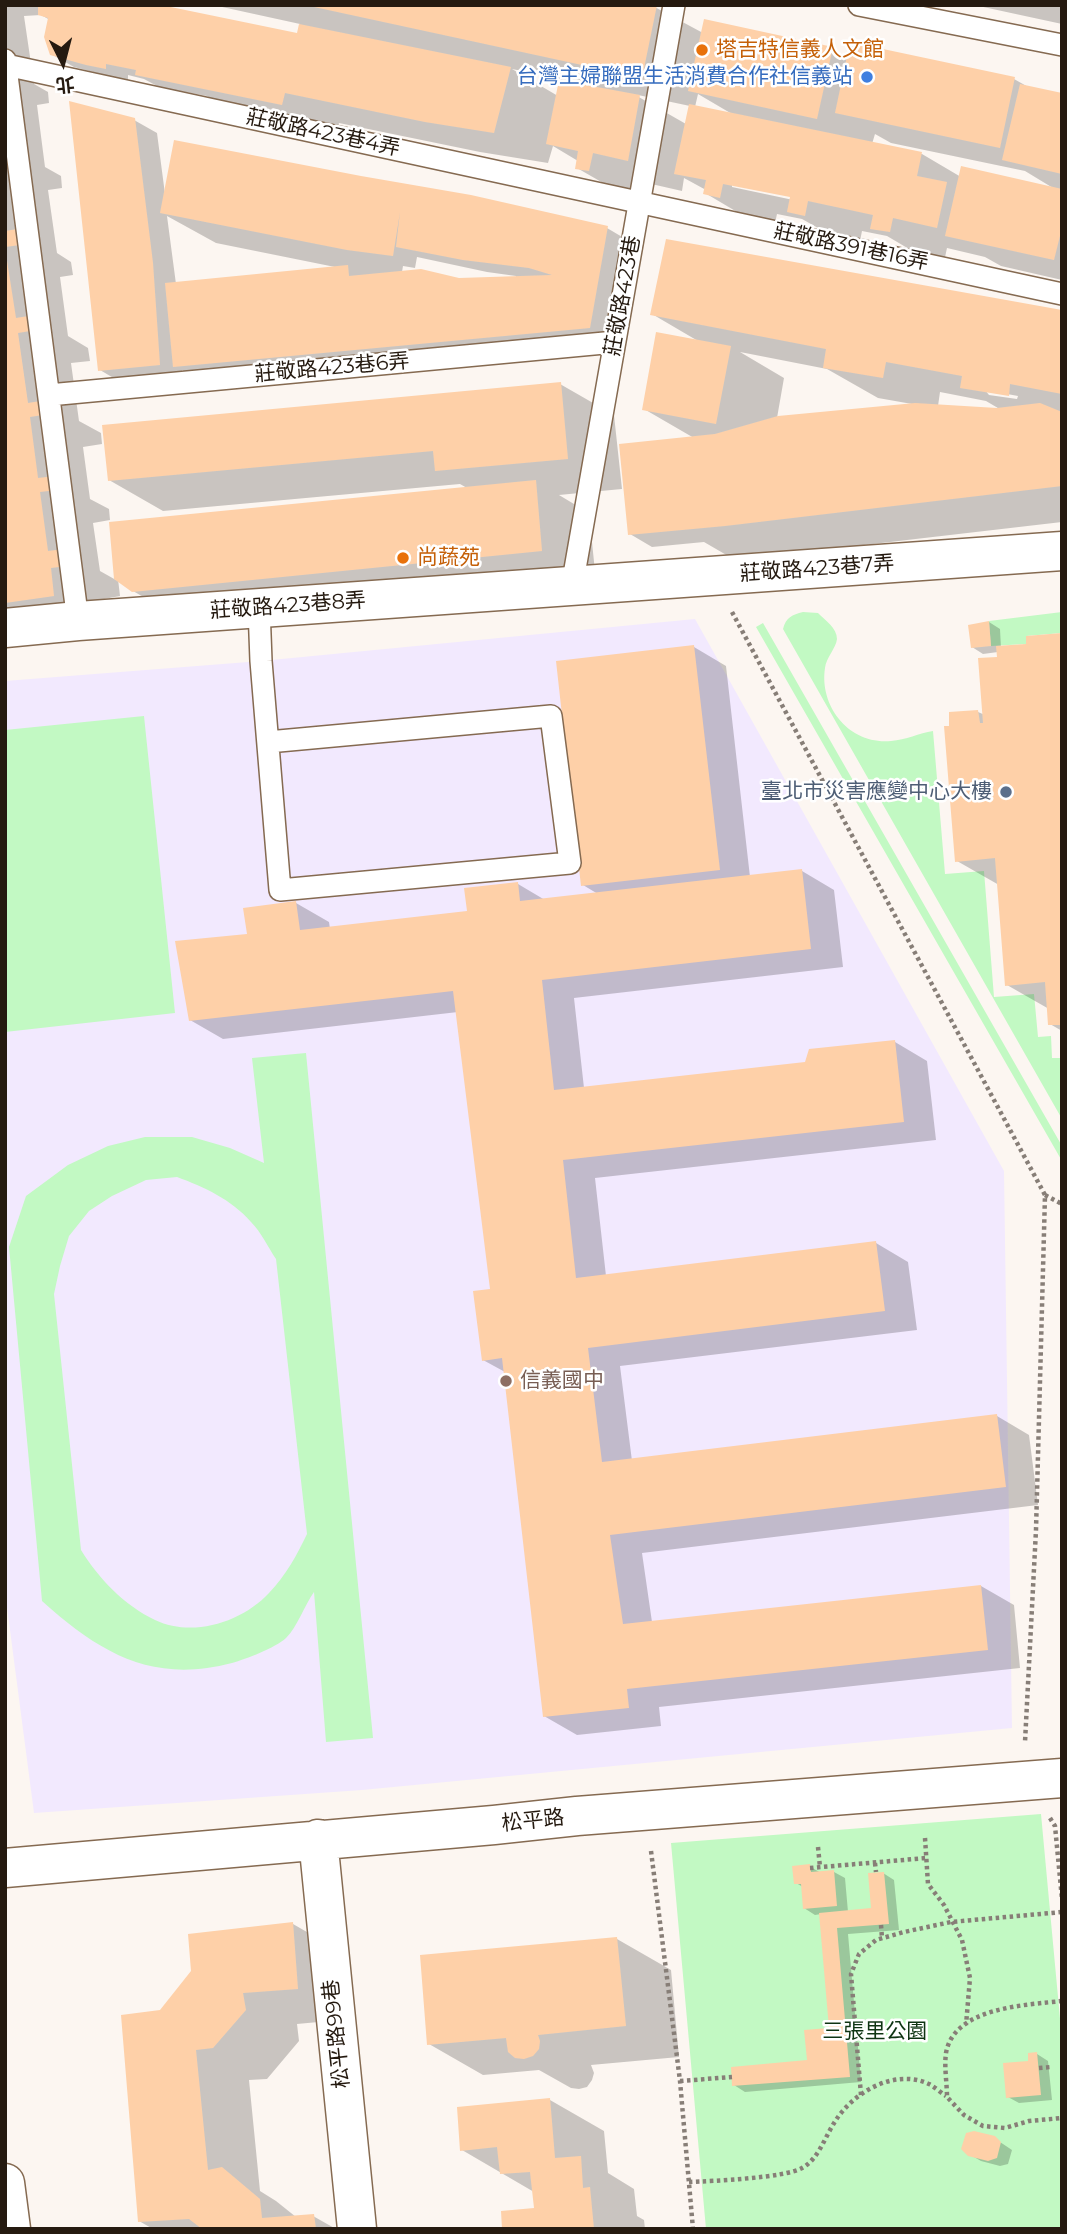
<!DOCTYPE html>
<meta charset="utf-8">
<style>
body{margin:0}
#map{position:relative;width:1067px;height:2234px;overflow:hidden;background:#fcf6f1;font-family:Montserrat,"Noto Sans TC",sans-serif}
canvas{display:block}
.frame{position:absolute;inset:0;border:7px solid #251a10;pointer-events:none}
.north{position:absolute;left:28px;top:28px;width:70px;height:70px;-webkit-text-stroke:5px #fff;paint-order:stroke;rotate:174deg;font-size:19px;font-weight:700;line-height:28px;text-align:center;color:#251a10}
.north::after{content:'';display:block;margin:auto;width:24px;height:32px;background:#251a10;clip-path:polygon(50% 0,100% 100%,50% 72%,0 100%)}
</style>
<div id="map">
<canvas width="1067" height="2234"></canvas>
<div class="frame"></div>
<div class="north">北</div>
</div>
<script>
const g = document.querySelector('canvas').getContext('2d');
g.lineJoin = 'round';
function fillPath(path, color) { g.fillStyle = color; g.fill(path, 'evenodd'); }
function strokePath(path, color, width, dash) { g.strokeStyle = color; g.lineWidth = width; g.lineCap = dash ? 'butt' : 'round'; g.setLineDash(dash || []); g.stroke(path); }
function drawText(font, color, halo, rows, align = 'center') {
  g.font = font + ' Montserrat,"Noto Sans TC",sans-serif'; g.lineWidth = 5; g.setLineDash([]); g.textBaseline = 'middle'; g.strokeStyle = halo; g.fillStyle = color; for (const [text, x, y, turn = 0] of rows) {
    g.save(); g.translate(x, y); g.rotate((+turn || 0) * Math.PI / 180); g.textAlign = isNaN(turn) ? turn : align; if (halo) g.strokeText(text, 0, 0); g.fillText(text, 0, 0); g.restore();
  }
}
const education = new Path2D(`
 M695 619 1004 1171 1012 1728 362 1790 34 1813 5 1592V681L261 661Z`);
const green = new Path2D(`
 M803 612 818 613C825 620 837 628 837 639 836 648 826 658 825 668 819 707 850 745 891 741 906 740 919 733 933 731L945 874 984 871 994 997 1034 994 1038 1037 1051 1036 1052 1058H1062V1119L783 629C786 617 792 615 803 612Z
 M1062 612V633L1026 636V644L991 646 989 621Z
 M763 623 1062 1146V1161L756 627Z
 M144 716 175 1013 5 1032V730Z
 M306 1053 373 1738 326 1742 314 1592C304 1606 298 1626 286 1638 275 1648 246 1659 232 1663 152 1684 100 1653 42 1601L9 1247 26 1196 68 1165 108 1146 145 1137H192L230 1148 264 1163 252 1058ZM177 1177C204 1187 231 1199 251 1222 261 1232 268 1247 276 1259L307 1534C297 1555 286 1575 269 1593 242 1622 193 1638 155 1620 124 1605 99 1579 81 1550L54 1294 60 1266 69 1236 89 1211 112 1196 146 1180Z
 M1041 1814 1062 2040V2229H706L671 1843Z`);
const shadow = new Path2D(`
 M5 5H149L298 35 300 24 213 5H651L703 33 706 21 833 49 849 58 852 44 1014 79 1030 88 1062 95V280L1001 266 985 257 947 248 944 262 926 259 887 236 862 231 859 246 843 242 802 219 777 214 774 228 759 225 705 193 706 190 684 178 682 191 647 183 643 201 631 199 577 168 578 161 553 146 548 163 480 152 339 123 336 135 239 115 207 96 159 87 144 79 128 75V81L74 67 51 54 46 37 50 20 41 15 24 16 34 84 48 92 49 103 37 105 45 167 61 176 62 188 48 190 57 253 71 262 73 275 60 277 68 336 88 348 90 361 71 363 79 421 101 433 102 444 83 447 90 499 109 509 110 520 93 523 100 571 116 580 111 523 467 488 460 484 163 511 109 480 104 426 560 384 614 415 622 489 559 495 589 513 596 581 187 622 133 591 118 579 120 596 104 599 107 627 33 636 5 620ZM512 69 561 79 558 96ZM698 94 732 114H731L695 107ZM638 95 690 106 686 124 637 96ZM875 134 891 143 1025 171 1053 188 963 168 961 177 922 154 872 144ZM732 184 799 198 798 201 732 187Z
 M974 5H1062V24Z
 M134 120 157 133 165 194 607 228 629 241 613 340 207 385 182 370V378L122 383 100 370ZM167 216 216 243 335 267 176 284ZM417 257 487 272 516 276V278L459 280 402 272 403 266 415 268Z
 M1062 312V522L735 560 704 542 652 547 630 534 694 438 644 409 698 341 652 314ZM740 352 827 369 878 398 912 404 777 418 784 378ZM985 390 1018 396 1017 399 989 395ZM940 392 986 401 1003 411 938 406Z
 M989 622 1000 629 1001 648 1028 645 1062 635V1031L1050 1024 1049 1009 1007 985 999 885 957 861 978 712 985 715 999 658 998 652 983 654 972 647Z
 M694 647 726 666 750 877 802 871 834 890 843 967 574 998 584 1088 806 1064 895 1042 927 1061 936 1140 595 1178 606 1276 876 1243 908 1262 917 1330 620 1366 632 1461 997 1416 1029 1435 1038 1505 642 1553 652 1622 981 1586 1014 1605 1020 1668 659 1707 661 1726 577 1735 544 1716 505 1372 483 1360 492 1290 458 1012 223 1039 190 1020 249 935 296 903 329 922 330 929 469 913 518 884 545 900 598 894 583 885Z
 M809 1866 821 1873 834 1872 845 1878 848 1912 873 1909 883 1873 894 1880 899 1930 848 1934 861 2082 745 2092 734 2085 809 2061 831 2029 821 1914 815 1915 804 1908 803 1887 796 1883Z
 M293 1924 347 1955 351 2019 297 2024 299 2041 267 2079 249 2080 260 2191 276 2201 296 2217 313 2216 336 2229H153L139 2221 161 2011Z
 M617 1939 671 1970 679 2057 591 2065 594 2073 592 2080 587 2087 579 2089 571 2088 539 2070 483 2075 429 2044Z
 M1037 2054 1048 2061 1052 2100 1019 2103 1008 2097Z
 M550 2100 604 2131 608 2173 634 2189 637 2216 644 2220 645 2229H504L535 2209 534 2192 462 2150Z
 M994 2138 1012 2150 1008 2164 1000 2166 981 2161 969 2154Z`);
const building = new Path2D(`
 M38 5H161L297 33 299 24 511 67 494 133 425 122 285 93 282 105 135 75 136 70 106 64V69L86 65 50 55 44 37 48 18 38 15Z
 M305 5H657L642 78Z
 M704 19 833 47 817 119 688 91Z
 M850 42 1015 77 1000 148 835 113Z
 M559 80 640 95 628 161 593 153 589 171 575 169 578 151 546 144Z
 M1020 84 1062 93V174L1002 160Z
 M69 101 135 118 153 263 160 365 98 371Z
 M689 104 922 152 917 176 947 182 937 228 893 218 890 232 870 229 873 215 808 201 805 216 787 212 790 197 723 184 720 198 703 194 706 180 674 174Z
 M174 140 361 176 471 195 608 226 590 328 173 367 165 283 348 265 349 276 421 269 459 278 552 275 529 268 463 260 396 247 400 212 393 256 347 250 160 213Z
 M961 166 1062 189V228L1054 260 945 236Z
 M18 229 20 245 5 247V231Z
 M666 239 1062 310V394L1010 384 1009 396 960 388 962 376 886 362 883 378 823 368 826 349 650 315Z
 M5 248 16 318 35 315 36 330 18 333 28 403 47 400 49 414 30 417 38 478 55 476 57 490 40 492 48 551 64 549 67 566 51 568 54 596 5 603Z
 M656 332 731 346 716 424 642 410Z
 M561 382 568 459 435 471 433 451 108 481 102 425Z
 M915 403 997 408 1040 403 1062 412V486L725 526 628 535 619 444 715 434 778 416Z
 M536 480 542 551 132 592 114 579 109 522Z
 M989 621 991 646 971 648 968 625Z
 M1062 633V1025H1048L1045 982 1005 986 995 858 955 862 944 726H949V712L978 710 980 723H983L978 658 997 657 996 646 1026 644V636Z
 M694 645 720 870 581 886 556 661Z
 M802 869 811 949 542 980 554 1090 805 1062 809 1049 895 1040 904 1122 563 1160 576 1278 876 1241 885 1311 588 1348 602 1462 997 1414 1006 1487 610 1535 623 1624 981 1585 988 1650 627 1689 629 1708 543 1717 502 1358 482 1361 473 1291 490 1289 453 991 189 1021 175 941 247 934 243 908 296 901 300 930 467 911 464 888 518 882 520 901Z
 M810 1864 811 1872 834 1870 837 1906 803 1909 801 1884H794L792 1866Z
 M884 1872 889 1924 837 1928 850 2077 732 2086 731 2067 807 2060 804 2030 829 2028 819 1913 871 1908 868 1873Z
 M293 1922 298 1989 243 1993 246 2010 213 2048 196 2050 208 2170 222 2167 260 2199 262 2218 314 2214 316 2229H202L189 2219 138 2222 121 2015 160 2010 191 1971 188 1934Z
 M617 1937 626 2026 538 2035 540 2041 539 2049 533 2056 524 2059 515 2058 508 2052 506 2038 427 2045 420 1955Z
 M1037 2052 1041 2095 1006 2098 1003 2063 1028 2061V2053Z
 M550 2098 555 2158 581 2156 583 2188 590 2187 594 2229H502L501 2211 534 2208 530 2172 500 2174 497 2147 460 2151 457 2107Z
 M974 2131 995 2136 1001 2142 997 2158 988 2161 968 2156 961 2149 966 2133Z`);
const path = new Path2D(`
 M732 612 1045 1195 1036 1530 1025 1742
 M1045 1195 1062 1204
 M1050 1818 1055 1826 1062 1899
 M925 1838 928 1884 944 1905 962 1940 970 1978 966 2025
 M818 1847 820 1867
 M651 1851 680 2081 693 2229
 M875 1863 876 1872
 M810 1868 926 1858
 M881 1925 882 1938
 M1062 2001C1026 2005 954 2007 946 2053 944 2067 947 2083 947 2097L964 2115 983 2126 1005 2128 1029 2121 1062 2118
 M1039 2068 1051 2067
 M680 2081 732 2077
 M861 2095 851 1974 859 1954 876 1940 904 1932 951 1922 1062 1912
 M689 2182C713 2181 784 2178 802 2168 819 2159 825 2136 836 2120 854 2092 895 2068 929 2084 935 2087 941 2093 946 2096`);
const service = new Path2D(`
 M859 5 1062 45
 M5 60 78 621
 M6 65 1062 294
 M49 395 615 342
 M572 586 674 5
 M259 608 261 661 280 890 570 863 551 716 268 742`);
const minor = new Path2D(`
 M5 628 78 621 1062 551
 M318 1839 357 2229
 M5 1868 494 1825 577 1816 1062 1778`);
const tertiary = new Path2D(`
 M5 2183 11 2229`);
const markers = [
 [702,50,7,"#e8710a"],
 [867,77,7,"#3f7fe0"],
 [403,558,7,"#e8710a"],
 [1006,792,7,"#5c6f8a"],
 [506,1381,7,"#8d6e63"]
];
const foodNames = [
 ["塔吉特信義人文館",716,50],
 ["尚蔬苑",417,558]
];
const shopNames = [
 ["台灣主婦聯盟生活消費合作社信義站",853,77]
];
const streetNames = [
 ["莊敬路423巷4弄",323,133,12],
 ["莊敬路391巷16弄",851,247,12],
 ["莊敬路423巷",623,296,-80],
 ["莊敬路423巷6弄",332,368,-5],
 ["莊敬路423巷7弄",817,569,-4],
 ["莊敬路423巷8弄",288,606,-4],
 ["松平路",533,1821,-6],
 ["松平路99巷",337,2034,-96]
];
const serviceNames = [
 ["臺北市災害應變中心大樓",992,792]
];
const educationNames = [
 ["信義國中",520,1381]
];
const parkNames = [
 ["三張里公園",875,2032]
];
fillPath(education, '#f2e9fe');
fillPath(green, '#c2f9c3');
fillPath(shadow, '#0003');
fillPath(building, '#fed0a8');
strokePath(service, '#856a51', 24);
strokePath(minor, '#856a51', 41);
strokePath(tertiary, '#856a51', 41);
strokePath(path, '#877e77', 4.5, [3.5, 3.5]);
strokePath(service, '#fff', 21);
strokePath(minor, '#fff', 38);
strokePath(tertiary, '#fff', 38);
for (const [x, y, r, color] of markers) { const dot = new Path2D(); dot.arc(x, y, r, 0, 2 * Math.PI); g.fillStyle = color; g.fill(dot); strokePath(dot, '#fff', 2.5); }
drawText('21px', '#c56008', '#fff', foodNames, 'left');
drawText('21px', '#366cbe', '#fff', shopNames, 'right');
drawText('21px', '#251a10', '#fff', streetNames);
drawText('21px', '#4e5e75', '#fff', serviceNames, 'right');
drawText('21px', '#785e54', '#fff', educationNames, 'left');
drawText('21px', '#0e3412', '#fff', parkNames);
</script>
